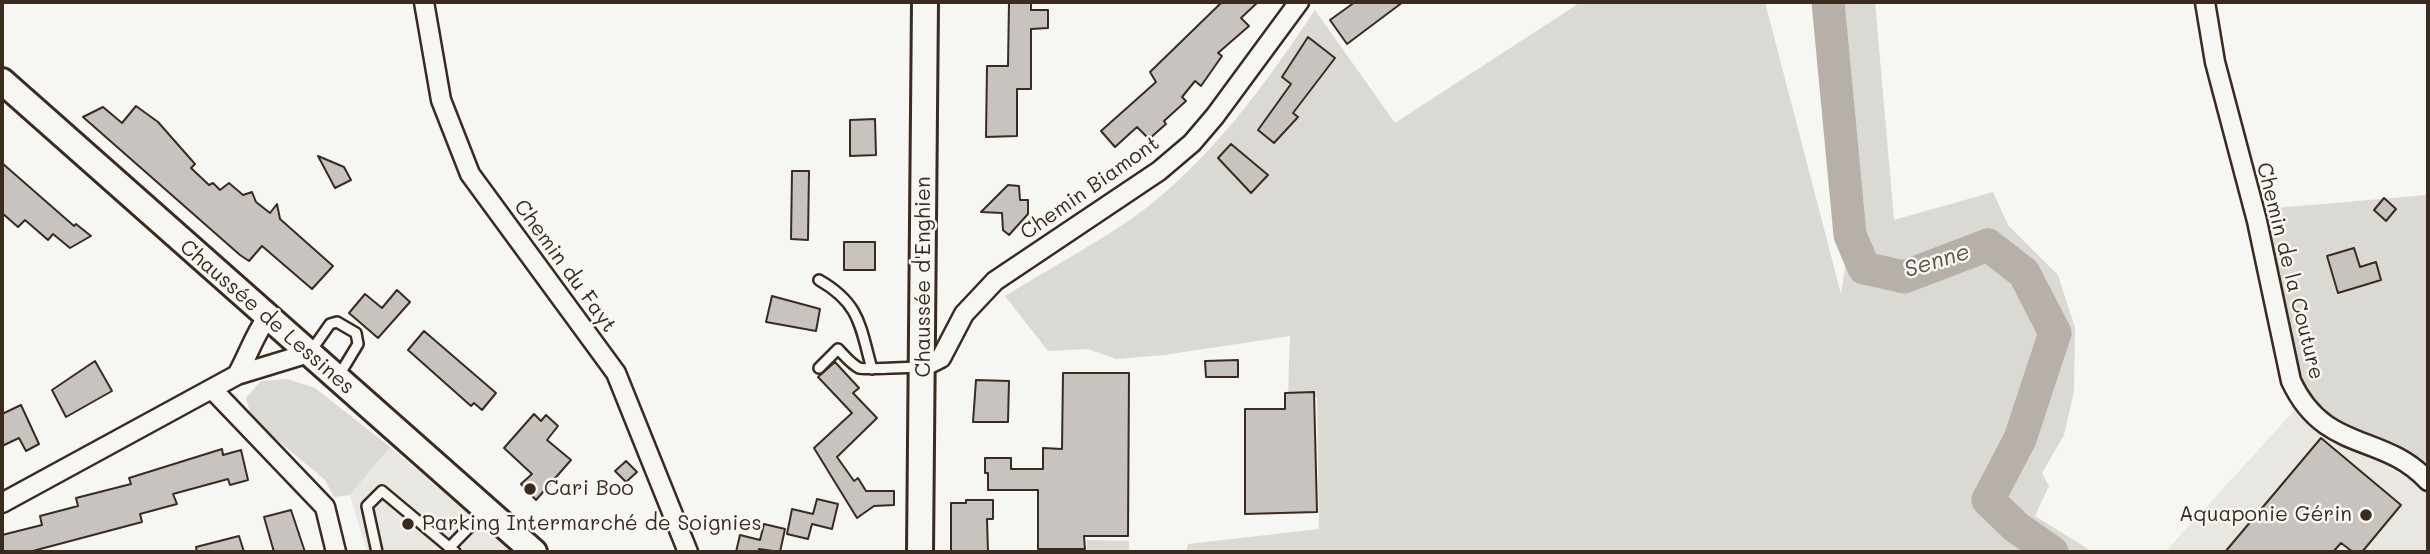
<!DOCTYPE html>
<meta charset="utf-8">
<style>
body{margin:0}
#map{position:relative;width:2430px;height:554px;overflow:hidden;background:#f6f6f2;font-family:Mali,sans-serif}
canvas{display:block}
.frame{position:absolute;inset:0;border:4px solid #3b2a1e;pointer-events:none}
</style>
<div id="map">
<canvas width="2430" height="554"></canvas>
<div class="frame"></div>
</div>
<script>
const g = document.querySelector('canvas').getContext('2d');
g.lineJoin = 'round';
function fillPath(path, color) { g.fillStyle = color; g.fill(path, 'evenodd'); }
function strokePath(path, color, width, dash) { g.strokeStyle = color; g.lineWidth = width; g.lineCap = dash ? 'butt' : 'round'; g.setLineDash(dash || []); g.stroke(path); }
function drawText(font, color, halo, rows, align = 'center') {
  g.font = font + ' Mali,sans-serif'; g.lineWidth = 5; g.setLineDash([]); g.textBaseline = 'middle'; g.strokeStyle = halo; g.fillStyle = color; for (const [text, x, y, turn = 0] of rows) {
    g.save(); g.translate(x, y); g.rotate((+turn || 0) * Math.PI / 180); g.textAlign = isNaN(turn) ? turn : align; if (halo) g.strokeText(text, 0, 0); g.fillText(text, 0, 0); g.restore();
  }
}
const built = new Path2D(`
 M2428 195V552H2165L2293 412 2246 210Z
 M390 447 513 552H367L350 495Z`);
const green = new Path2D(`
 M1581 2H1765L1841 294 1850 235 1828 2H1875L1894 220 1993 192 2008 225 2058 275 2075 328 2074 391 2064 435 2042 473 2049 486 2035 516 2093 552H1186L1188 544 1319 529 1317 397 1288 395 1290 336 1164 355 1116 359 1088 349 1048 351 1005 296C1050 268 1109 237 1150 205 1218 150 1267 82 1315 10L1395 123Z
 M2428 195V460L2417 462 2341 430 2300 387 2258 210Z
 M287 379 315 388 390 447 350 495 334 497 325 480 252 419 246 398 261 381Z
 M1087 540 1129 541V552H1087Z`);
const river = new Path2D(`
 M1828 2 1850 235 1864 268 1904 277 1988 245 2024 273 2055 333 2020 439 1988 500 2016 527 2052 552`);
const building = new Path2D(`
 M1009 2H1031V10H1048V28L1031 29V89H1017V136L986 137 987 66H1008Z
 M1222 2H1258L1241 18 1249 26 1218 53 1222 56 1201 86 1195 81 1182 97 1186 101 1164 121 1166 124 1149 139 1137 127 1115 147 1101 131 1156 82 1150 72Z
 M1355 2H1403L1347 44 1330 20Z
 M1308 37 1335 58 1293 113 1298 117 1274 143 1258 130 1291 84 1282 77Z
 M136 106 158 122 195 164 191 168 209 185 213 183 220 190 229 183 243 195 252 192 256 202 270 213 277 204 280 219 333 266 312 289 262 246 249 261 240 255 83 117 103 107 122 123Z
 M875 119 876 155 850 156V120Z
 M1231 144 1268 175 1251 193 1218 158Z
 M318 156 344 167 351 180 335 188Z
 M2 163 74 226 76 224 91 236 70 248 53 234 48 240 25 220 18 227 2 213Z
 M792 171H809L808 240 791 239Z
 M1008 185 1019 186 1020 200H1028V214L1009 235 1003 230 1002 213 981 212Z
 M2384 198 2396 209 2386 221 2374 210Z
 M844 242H875V270H844Z
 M2354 248 2360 267 2376 262 2381 280 2338 293 2327 256Z
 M397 290 410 302 378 338 349 313 365 294 382 308Z
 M772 296 820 309 816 331 766 322Z
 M424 331 496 393 482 410 474 403 471 406 408 350Z
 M1238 360V377H1206L1205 361Z
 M95 361 112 391 66 417 52 390Z
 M835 362 859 388 853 393 877 418 837 457 854 481 858 478 866 491H894V505L874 506 857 518 814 448 852 413 818 377Z
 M1063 373H1129L1128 536H1084L1085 549H1038V490H988V473H985V458H1011V469H1043V448L1062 449Z
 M976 380 1009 381 1008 422H973Z
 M1314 392 1317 512 1245 514V409H1285V393Z
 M21 405 39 444 26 451 19 438 2 446V414Z
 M534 414 541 421 546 415 558 426 547 440 571 460 536 500 521 484 532 474 504 448Z
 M2321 438 2401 505 2362 552H2353L2341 543 2333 552H2225Z
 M222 449 223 455 241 450 248 480 230 485 228 479 173 494 177 504 140 514 142 522 29 552H2V535L42 525 40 516 78 506 76 498 131 484 129 478Z
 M626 461 637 472 626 482 615 471Z
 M817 499 838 504 832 529 812 524 808 539 787 534 792 509 813 514Z
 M966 500H993V519H987L988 552H951V503H966Z
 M291 510 305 552H274L264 517Z
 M764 524 785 529 780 552 759 549V552H736L740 535 760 540Z
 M239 536 244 552H197L196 547Z`);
const lane = new Path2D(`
 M819 280C861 304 860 327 872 369
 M311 351 330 324 337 322 356 333 358 344 338 377
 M819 368 838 349C844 355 851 364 859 368 864 370 908 367 920 367
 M449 548 485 511
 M377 552 367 506 382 491 455 552`);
const street = new Path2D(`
 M424 2 441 100 470 174 616 373 688 552
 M2205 2 2215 62 2257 221 2291 381C2325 454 2383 432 2428 481
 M923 367 941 358 964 314 995 281 1159 171 1192 143 1215 116 1299 2
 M237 375C248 356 254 335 267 318
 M212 389 325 507 336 552
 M2 503 237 375 309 353`);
const secondary = new Path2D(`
 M2 81 534 552
 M920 552 925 2`);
const markers = [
 [530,489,7,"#3b2a1e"],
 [2366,515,7,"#3b2a1e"],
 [408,524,7,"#3b2a1e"]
];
const streetNames = [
 ["Chemin Biamont",1090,188,-35],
 ["Chemin du Fayt",565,266,54],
 ["Chemin de la Couture",2290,271,76],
 ["Chaussée d'Enghien",924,277,-90],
 ["Chaussée de Lessines",267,317,41]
];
const poiNames = [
 ["Cari Boo",544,489],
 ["Aquaponie Gérin",2352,515,"right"],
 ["Parking Intermarché de Soignies",422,524]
];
const waterNames = [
 ["Senne",1937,261,-17]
];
fillPath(built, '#e8e7e2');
fillPath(green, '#dad9d3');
strokePath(river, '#b6b0a9', 33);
fillPath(building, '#c8c3be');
strokePath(building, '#3b2a1e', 2);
strokePath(lane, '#3b2a1e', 14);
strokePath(street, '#3b2a1e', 23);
strokePath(secondary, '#3b2a1e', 30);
strokePath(lane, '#f6f6f2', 9);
strokePath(street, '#f6f6f2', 18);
strokePath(secondary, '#f6f6f2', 24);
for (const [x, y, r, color] of markers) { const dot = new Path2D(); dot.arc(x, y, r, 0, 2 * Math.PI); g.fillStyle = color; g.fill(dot); strokePath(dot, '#f6f6f2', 2.5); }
drawText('21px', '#3b2a1e', '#f6f6f2', streetNames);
drawText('21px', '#3b2a1e', '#f6f6f2', poiNames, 'left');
drawText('italic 23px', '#605248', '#f6f6f2', waterNames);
</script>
